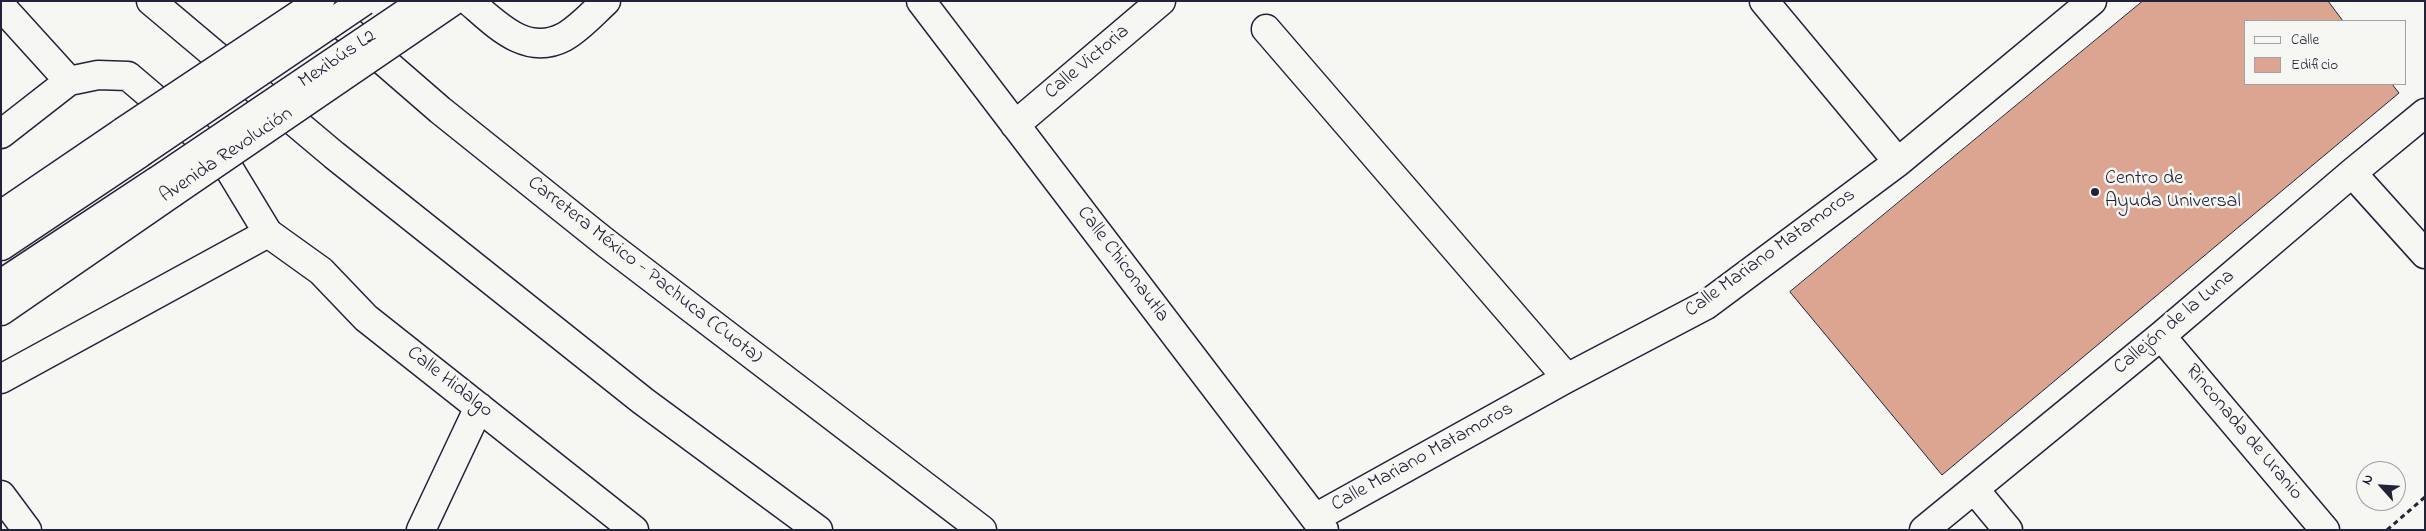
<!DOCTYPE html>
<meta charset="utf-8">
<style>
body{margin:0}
#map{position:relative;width:2426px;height:531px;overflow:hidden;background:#f6f6f2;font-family:"Indie Flower",sans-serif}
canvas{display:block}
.frame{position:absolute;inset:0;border:2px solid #22223b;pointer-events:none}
.legend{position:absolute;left:2244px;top:20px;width:162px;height:65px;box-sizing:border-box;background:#f6f6f2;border:1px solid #a1a1a9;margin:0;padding:6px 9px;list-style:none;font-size:15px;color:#22223b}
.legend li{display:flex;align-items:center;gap:10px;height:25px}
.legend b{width:25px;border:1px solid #a1a1a9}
.north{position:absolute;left:2356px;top:461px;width:50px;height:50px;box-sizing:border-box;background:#f6f6f2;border:1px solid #a1a1a9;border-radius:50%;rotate:296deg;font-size:14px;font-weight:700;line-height:20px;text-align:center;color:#22223b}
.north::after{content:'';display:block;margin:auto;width:18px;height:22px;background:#22223b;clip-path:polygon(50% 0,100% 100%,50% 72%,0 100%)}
</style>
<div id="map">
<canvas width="2426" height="531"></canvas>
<div class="frame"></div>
<ul class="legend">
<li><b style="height:6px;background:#f6f6f2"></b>Calle</li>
<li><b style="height:14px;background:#dba592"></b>Edificio</li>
</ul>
<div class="north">N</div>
</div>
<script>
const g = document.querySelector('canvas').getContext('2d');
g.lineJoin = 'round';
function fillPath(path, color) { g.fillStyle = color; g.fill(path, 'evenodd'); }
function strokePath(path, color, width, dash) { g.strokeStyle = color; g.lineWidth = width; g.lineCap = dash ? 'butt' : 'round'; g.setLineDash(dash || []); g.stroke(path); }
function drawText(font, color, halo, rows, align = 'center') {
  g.font = font + ' "Indie Flower",sans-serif'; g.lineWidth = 5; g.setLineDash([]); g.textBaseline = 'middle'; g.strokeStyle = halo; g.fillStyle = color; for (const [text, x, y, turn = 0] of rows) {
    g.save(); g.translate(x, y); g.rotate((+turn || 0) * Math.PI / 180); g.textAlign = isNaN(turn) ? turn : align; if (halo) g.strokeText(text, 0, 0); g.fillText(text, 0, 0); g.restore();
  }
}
const building = new Path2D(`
 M2143 1H2328L2343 21H2245V84H2392L2399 93 1942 475 1790 292Z`);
const path = new Path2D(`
 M2387 530 2425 497`);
const minor = new Path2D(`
 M921 1 1324 530
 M1764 1 1898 162
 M1266 29 1567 378
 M1015 125 1161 1
 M2352 173 2425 254
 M268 233 321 271 366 318 634 530
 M1 246 140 153
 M1 284 157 181
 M2161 336 2325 530
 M1974 489 2008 530
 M1 495 27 530
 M1315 518 1567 378 1706 305 1898 162 2092 1
 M421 530 479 407
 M1924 530 2161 336 2352 173 2425 113`);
const major = new Path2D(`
 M469 1C496 24 526 57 564 37 580 28 593 13 606 1
 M1 6 69 81
 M1 134 69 81 98 75 128 76 189 128 228 167 268 233 1 379
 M1 215 123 132
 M1 311 172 193`);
const highway = new Path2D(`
 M151 1 334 155 643 401 818 530
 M319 5 440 110 606 243 982 530`);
const minorBridge = new Path2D(`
 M140 153 364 1
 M157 181 424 1`);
const majorBridge = new Path2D(`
 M123 132 320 1
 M172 193 453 1`);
const markers = [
 [2095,192,5,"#22223b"]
];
const streetNames = [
 ["Mexibús L2",338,60,-34],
 ["Calle Victoria",1088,63,-40],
 ["Avenida Revolución",227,156,-34],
 ["Calle Mariano Matamoros",1771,254,-36],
 ["Calle Chiconautla",1122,265,53],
 ["Carretera México - Pachuca (Cuota)",644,271,38],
 ["Callejón de la Luna",2175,323,-40],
 ["Calle Hidalgo",449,383,38],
 ["Rinconada de Uranio",2243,433,50],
 ["Calle Mariano Matamoros",1423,458,-29]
];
const poiNames = [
 ["Centro de",2105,180],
 ["Ayuda Universal",2105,203]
];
fillPath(building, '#dba592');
strokePath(building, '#22223b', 1);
strokePath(minor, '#22223b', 31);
strokePath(major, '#22223b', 31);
strokePath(highway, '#22223b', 31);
strokePath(path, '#22223b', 3, [5, 4]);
strokePath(minor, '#f6f6f2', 28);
strokePath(major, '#f6f6f2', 28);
strokePath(highway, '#f6f6f2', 28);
strokePath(minorBridge, '#22223b', 31, []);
strokePath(majorBridge, '#22223b', 31, []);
strokePath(minorBridge, '#f6f6f2', 28);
strokePath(majorBridge, '#f6f6f2', 28);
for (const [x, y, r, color] of markers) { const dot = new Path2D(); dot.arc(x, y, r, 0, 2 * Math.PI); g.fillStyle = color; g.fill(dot); strokePath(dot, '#f6f6f2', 2); }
drawText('20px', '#22223b', '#f6f6f2', streetNames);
drawText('20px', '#22223b', '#f6f6f2', poiNames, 'left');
</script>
